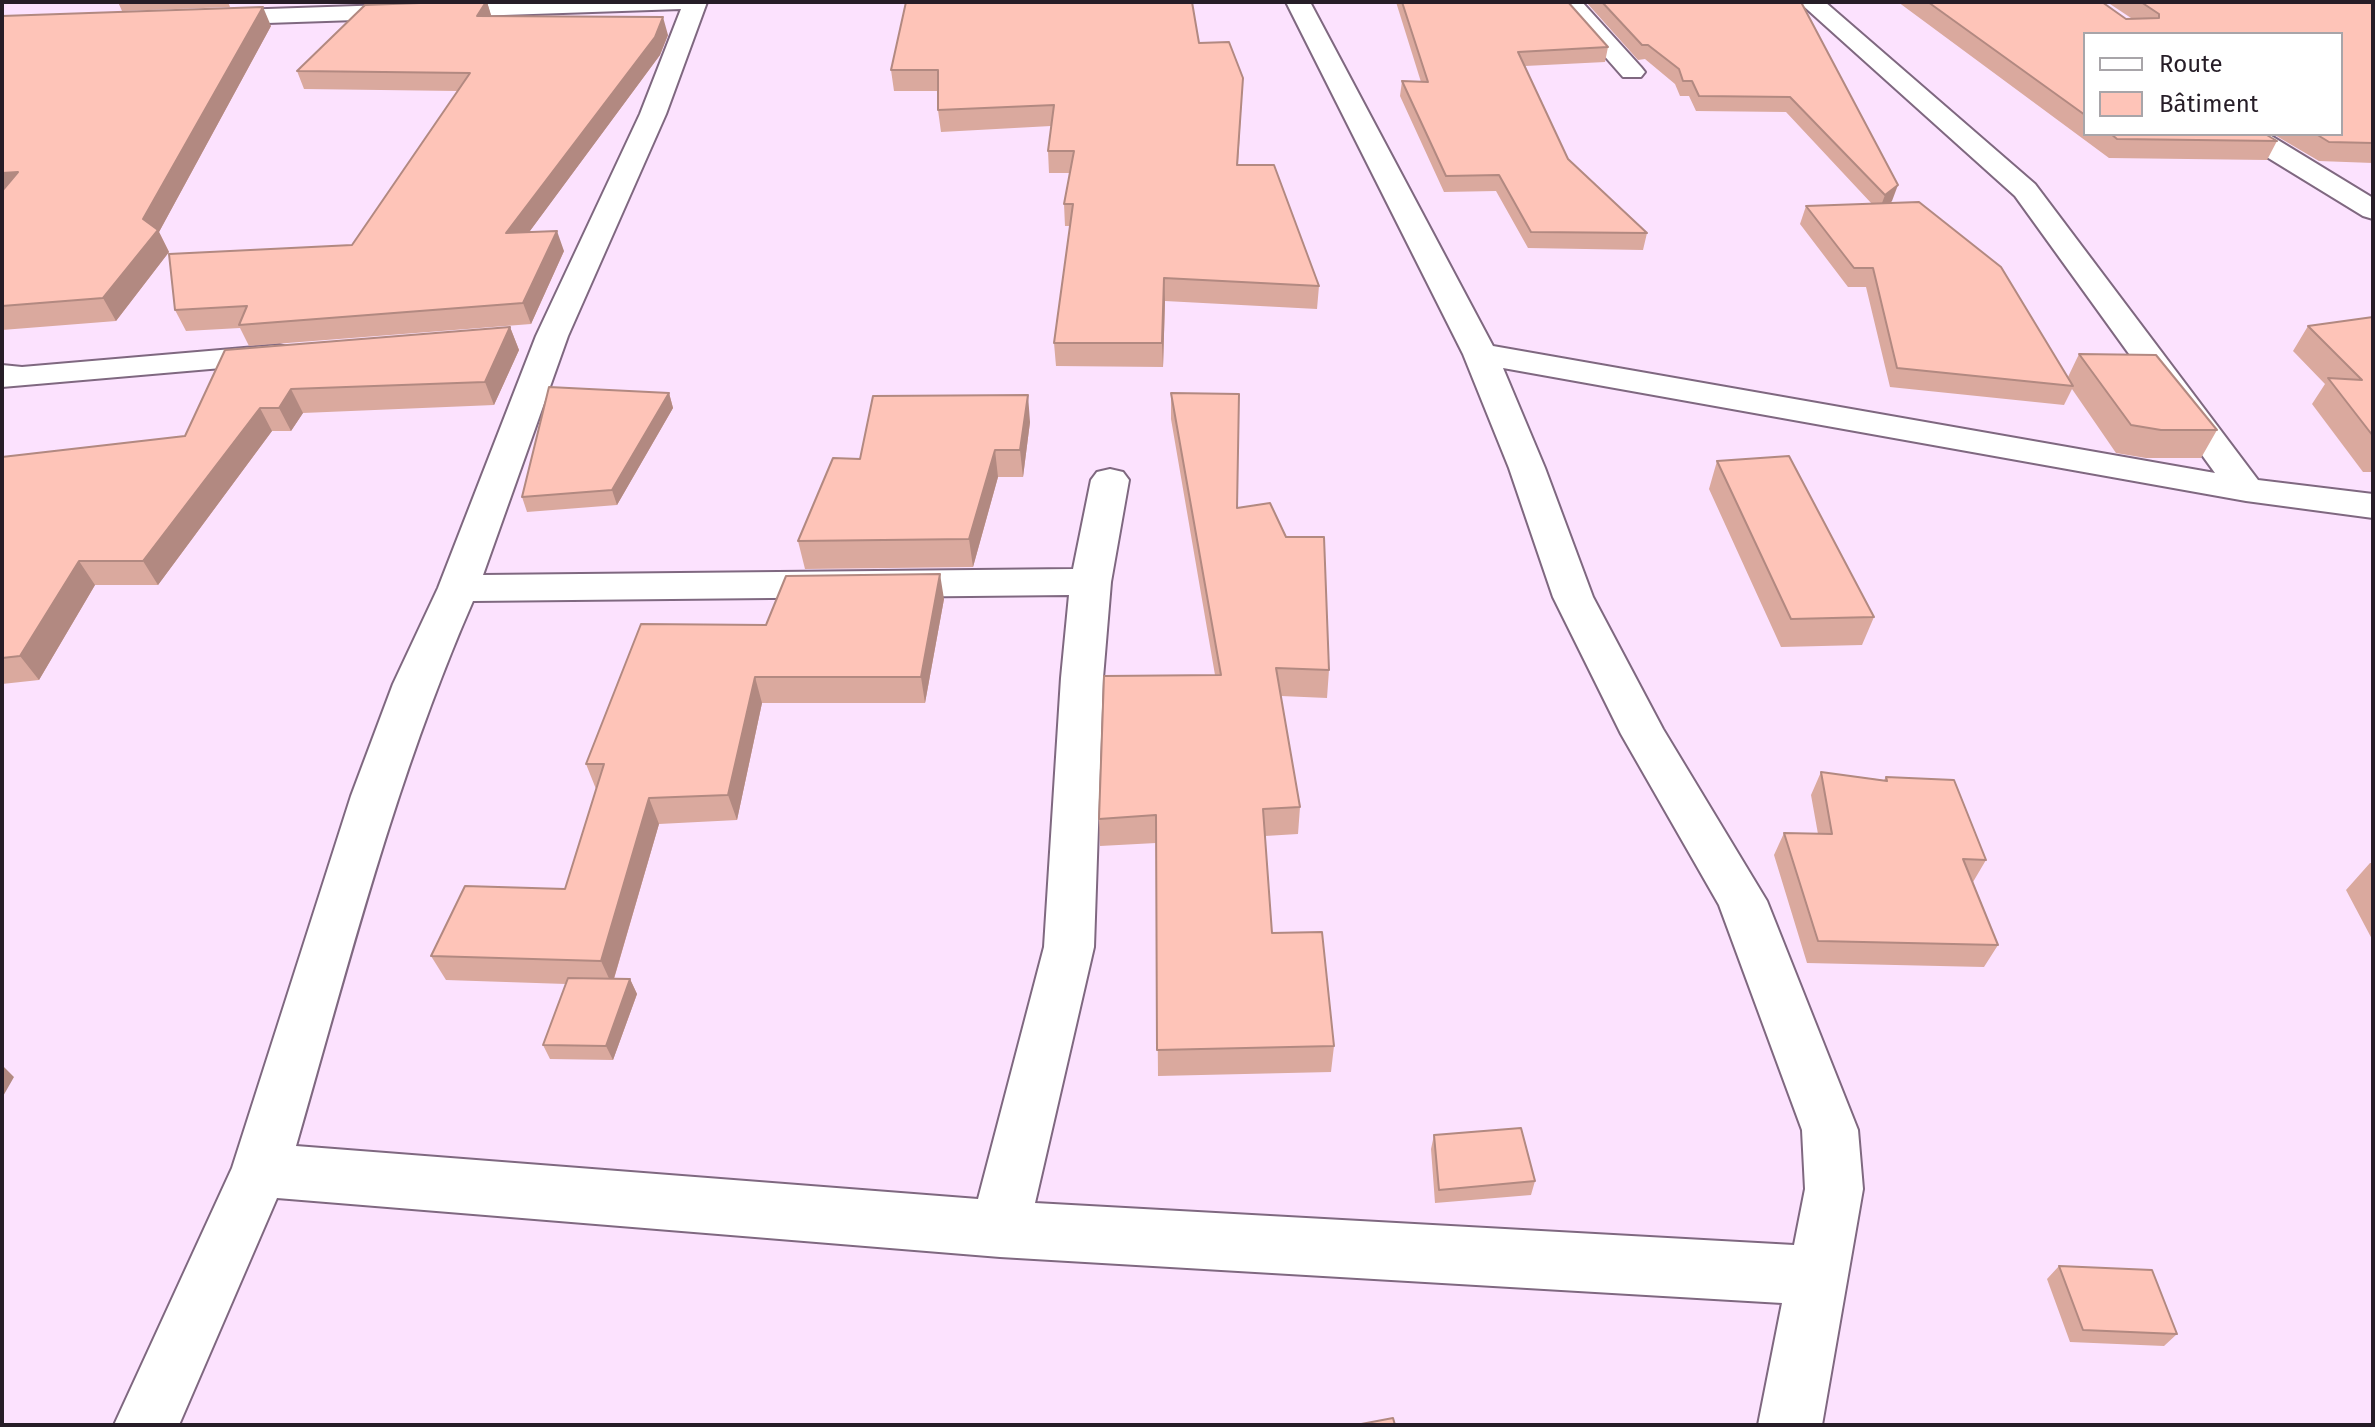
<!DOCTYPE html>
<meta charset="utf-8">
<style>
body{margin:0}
#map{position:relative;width:2375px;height:1427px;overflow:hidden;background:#fce2fe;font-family:"Fira Sans",sans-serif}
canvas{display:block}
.frame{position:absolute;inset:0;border:4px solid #261d27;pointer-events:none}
.legend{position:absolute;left:2083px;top:32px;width:260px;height:104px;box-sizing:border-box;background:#fff;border:2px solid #a8a5a9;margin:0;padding:10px 14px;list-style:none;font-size:24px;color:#261d27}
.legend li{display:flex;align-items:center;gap:16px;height:40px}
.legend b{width:40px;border:2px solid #a8a5a9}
</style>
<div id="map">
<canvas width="2375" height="1427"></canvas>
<div class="frame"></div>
<ul class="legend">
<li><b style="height:10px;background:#fff"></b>Route</li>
<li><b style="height:22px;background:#fec4b8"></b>Bâtiment</li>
</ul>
</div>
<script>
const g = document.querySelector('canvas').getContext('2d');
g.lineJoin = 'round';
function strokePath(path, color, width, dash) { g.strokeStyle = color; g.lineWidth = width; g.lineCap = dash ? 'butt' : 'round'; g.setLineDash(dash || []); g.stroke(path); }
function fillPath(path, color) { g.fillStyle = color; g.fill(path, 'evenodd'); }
const minor = new Path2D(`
 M476 2H707L666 114 568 336 483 575 1073 569 1091 480 1097 472 1110 469 1123 472 1129 480 1111 582 1103 678 1094 947 1035 1203 1794 1245 1805 1189 1802 1130 1719 905 1621 734 1553 597 1509 468 1463 354 1286 2H1310L1493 346 2215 473 2015 196 1799 2H1825L2035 184 2258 480 2373 494V518L2246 501 1503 368 1545 468 1593 597 1663 729 1767 901 1858 1130 1863 1189 1822 1425H1758L1782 1303 1000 1257 277 1198 179 1425H114L232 1168 351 796 393 684 438 588 536 336 640 114 681 9 208 25 200 23 196 18 200 13 208 11ZM1069 595 1061 678 1044 947 978 1199 296 1146C349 962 396 777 473 601Z
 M1557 2H1582L1641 67 1645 72 1641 77H1623Z
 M2235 134H2268L2373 198V219L2363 216 2239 140Z
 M279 345 291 348 296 355 291 362 2 387V365L22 367Z`);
const wall = new Path2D(`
 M118 2H228L230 7 122 11Z
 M448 2H487L491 16 668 35 660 55 529 232 564 251 531 324 249 346 240 328 186 331 175 310 352 245 458 91 304 89 297 71Z
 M1396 2H1568L1608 47 1605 62 1525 66 1568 159 1647 233 1643 250 1528 248 1496 191 1444 192 1400 96 1402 81 1421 82Z
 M1586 2H1801L1892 201 1890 203 2068 377 2079 354 2217 430 2201 458H2146L2116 453 2072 389 2064 405 1890 387 1866 287H1848L1800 224 1806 206 1872 204 1786 112 1696 111 1689 96H1680L1675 84 1645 59 1638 60Z
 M1898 2H2102L2126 19 2131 18 2107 2H2373V163L2319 161 2273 134H2341L2085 34V134H2265L2277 141 2267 160 2109 158Z
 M2 16 271 26 159 232 169 252 116 321 2 330Z
 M1199 43 1243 78 1238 165 1319 286 1317 309 1165 301 1163 367 1056 366 1054 343 1070 226H1065L1064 204 1070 173H1049L1048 151 1051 126 941 132 938 110V91H894L891 70Z
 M2373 317V472H2363L2312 404 2325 384 2293 351 2308 326Z
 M510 327 519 350 494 405 303 413 291 431H272L158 585H95L39 680 2 684V457L185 436 225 350Z
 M669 393 673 408 617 505 527 512 522 497Z
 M1171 393 1329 670 1327 698 1281 696 1300 807 1298 834 1265 836 1272 933 1334 1046 1331 1072 1158 1076 1156 843 1100 846 1099 819 1215 675 1171 419Z
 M1030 422 1023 477H998L973 567 805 569 798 541 860 459Z
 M1717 461 1874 617 1862 645 1781 647 1709 489Z
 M944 599 925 703H762L737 820 659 824 614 979H630L637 994 613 1060 550 1059 543 1045 566 984 446 980 431 956 565 889 596 789 586 764 766 625Z
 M1821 772 1884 780 1886 777 1986 860 1973 882 1998 945 1984 967 1807 963 1774 855 1784 833 1818 834 1811 795Z
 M2370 863H2373V941L2346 890Z
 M1434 1135 1535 1181 1531 1195 1435 1203 1431 1149Z
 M2059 1266 2177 1334 2164 1346 2070 1342 2047 1279Z`);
const shadedWall = new Path2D(`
 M486 2H487L492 18 477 16Z
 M263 7 271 26 159 232 169 252 116 321 103 298 143 219Z
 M663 17 668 35 660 55 513 254 506 233Z
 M18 172 2 196V173Z
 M1898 185 1892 201 1879 211 1885 195Z
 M557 231 564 251 531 324 523 303Z
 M1164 278 1165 301 1163 367 1162 343Z
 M510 327 519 350 494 405 485 382Z
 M291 389 303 413 291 431 279 408Z
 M669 393 673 408 617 505 612 490Z
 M1028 395 1030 422 1023 477 1020 450Z
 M260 408 272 431 158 585 143 561Z
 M995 450 998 477 973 567 969 539Z
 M79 561 95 585 39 680 20 656Z
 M940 574 944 599 925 703 921 677Z
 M755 677 762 703 737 820 728 795Z
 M649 798 659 824 612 985 601 961Z
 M630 979 637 994 613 1060 606 1046Z
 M2 1065 14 1077 2 1098Z`);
const building = new Path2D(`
 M448 2H486L477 16 663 17 655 37 506 233 557 231 523 303 239 325 247 306 175 310 169 254 352 245 470 73 297 71 365 5Z
 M906 2H1192L1199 43 1229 42 1243 78 1237 165H1274L1319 286 1164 278 1162 343H1054L1073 204H1064L1074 151H1048L1054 105 938 110V70H891Z
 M1402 2H1568L1608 47 1518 52 1568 159 1647 233 1531 232 1499 175 1446 176 1402 81 1428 82Z
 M1602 2H1801L1898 185 1885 195 1790 97 1699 96 1692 81H1683L1679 69 1648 45H1642Z
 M1928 2H2102L2126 19 2159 18V14L2141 2H2373V143L2329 142 2316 134H2341V34H2085V115Z
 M263 7 143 219 158 230 103 298 2 306V191L18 172 2 173V16Z
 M2111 134H2265L2277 141 2117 139Z
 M1919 202 2001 267 2073 386 1897 368 1873 268H1854L1806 206Z
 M2373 317V436L2328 378 2362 380 2308 326Z
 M510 327 485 382 291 389 279 408H260L143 561H79L20 656 2 658V457L185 436 225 350Z
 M2079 354 2156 355 2217 430H2161L2131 425Z
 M549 387 669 393 612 490 522 497Z
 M1171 393 1239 394 1237 508 1270 503 1286 537H1324L1329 670 1276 668 1300 807 1263 809 1272 933 1322 932 1334 1046 1157 1050 1156 815 1099 819 1104 676 1221 675Z
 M1028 395 1020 450H995L969 539 798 541 833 458 860 459 873 396Z
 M1789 456 1874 617 1791 619 1717 461Z
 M940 574 921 677H755L728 795 649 798 601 961 431 956 465 886 565 889 604 764H586L641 624 766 625 786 576Z
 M1821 772 1887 781 1886 777 1954 780 1986 860 1963 859 1998 945 1818 941 1784 833 1832 834Z
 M568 978 630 979 606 1046 543 1045Z
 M1521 1128 1535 1181 1439 1190 1434 1135Z
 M2059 1266 2152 1270 2177 1334 2083 1330Z
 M1393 1418 1395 1425H1356Z`);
strokePath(minor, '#7f6880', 4);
fillPath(minor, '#fff');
fillPath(wall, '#daa99e');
fillPath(shadedWall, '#b28981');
fillPath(building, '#fec4b8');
strokePath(building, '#b28981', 2);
</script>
